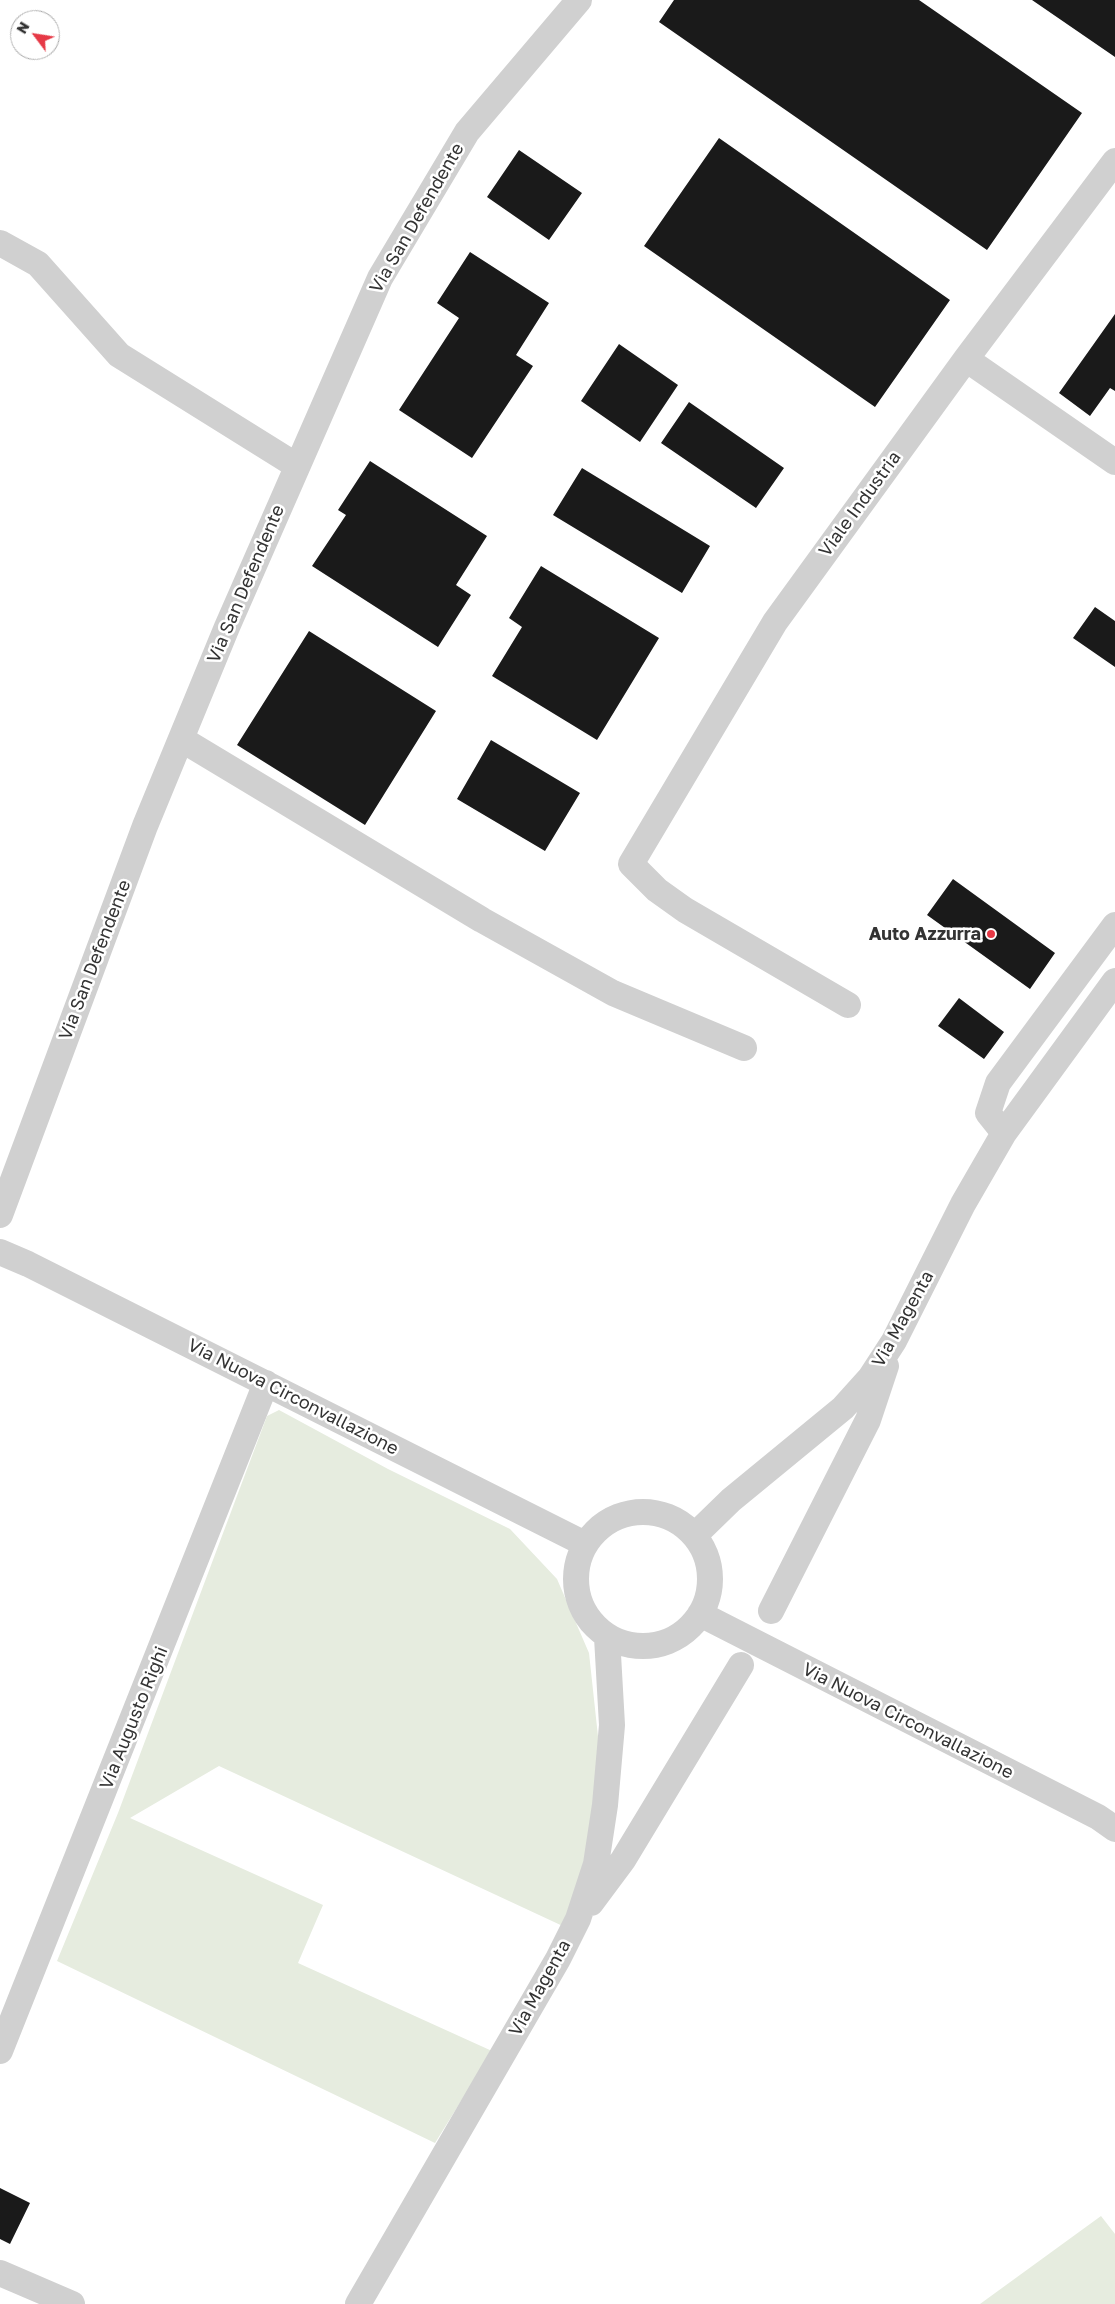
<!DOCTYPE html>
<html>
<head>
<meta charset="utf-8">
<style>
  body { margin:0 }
  #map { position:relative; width:1115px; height:2304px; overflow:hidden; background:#fff; font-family:"Golos Text",sans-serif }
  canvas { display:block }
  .north { position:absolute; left:10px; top:10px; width:50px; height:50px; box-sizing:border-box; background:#fff; border:1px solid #adadad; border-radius:50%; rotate:301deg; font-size:14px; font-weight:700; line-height:20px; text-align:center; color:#333 }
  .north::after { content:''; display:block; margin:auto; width:18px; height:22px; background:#e63946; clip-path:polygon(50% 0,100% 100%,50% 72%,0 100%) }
</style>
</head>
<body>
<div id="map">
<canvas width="1115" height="2304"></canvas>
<div class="north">N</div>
</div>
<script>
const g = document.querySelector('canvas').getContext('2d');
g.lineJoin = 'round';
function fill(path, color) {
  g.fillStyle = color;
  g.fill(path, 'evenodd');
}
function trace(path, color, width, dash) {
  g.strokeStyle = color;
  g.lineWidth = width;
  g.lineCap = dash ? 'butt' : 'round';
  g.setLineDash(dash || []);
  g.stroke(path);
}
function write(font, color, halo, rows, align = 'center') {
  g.font = font + ' "Golos Text",sans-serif';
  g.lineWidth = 5;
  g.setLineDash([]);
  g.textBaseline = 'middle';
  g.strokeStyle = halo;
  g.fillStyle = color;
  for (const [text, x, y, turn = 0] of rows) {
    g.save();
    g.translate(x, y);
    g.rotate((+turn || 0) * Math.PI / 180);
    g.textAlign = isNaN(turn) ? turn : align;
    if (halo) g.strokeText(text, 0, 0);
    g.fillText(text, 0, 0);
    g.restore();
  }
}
fill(new Path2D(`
  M279 1410 388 1469 510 1529 557 1579 589 1653 600 1755 586 1875 567 1928 219 1766 130 1818 323 1905 298 1963 492 2051 435 2143 57 1961 118 1813 267 1416Z
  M1101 2216 1115 2234V2304H980Z`), '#e6ecdf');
fill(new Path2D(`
  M674 0H919L1082 113 987 250 659 22Z
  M1032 0H1115V57Z
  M719 138 950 300 875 407 644 246Z
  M519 150 582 193 549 240 487 197Z
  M470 252 549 303 516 355 533 366 472 458 399 410 459 318 437 303Z
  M1115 314V391L1110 388 1090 416 1059 393Z
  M619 344 678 385 640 442 581 401Z
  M689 402 784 468 756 508 661 443Z
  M370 461 487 536 456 585 471 595 438 647 312 566 346 515 338 510Z
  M582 468 710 546 682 593 553 515Z
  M541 566 659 638 597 740 492 676 522 627 509 618Z
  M1095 607 1115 621V667L1073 638Z
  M309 631 436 711 365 825 237 745Z
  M491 740 580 793 545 851 457 799Z
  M953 879 1055 953 1030 989 927 915Z
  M959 998 1004 1032 984 1059 938 1026Z
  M0 2188 30 2203 10 2244 0 2239Z`), '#1a1a1a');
trace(new Path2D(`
  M0 243 38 264 119 355 297 466
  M966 359 1115 462
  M181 739 482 920 613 993 744 1048
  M848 1005 685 910 657 890 631 864 775 622 966 359 1115 161
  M1004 1133 988 1113 998 1083 1115 925
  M0 1215 145 826 227 627 380 278 467 132 579 0
  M0 1252 28 1264 585 1544
  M576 1579a67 67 0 1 1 134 0a67 67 0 1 1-134 0Z
  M695 1535 731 1500 843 1408 870 1378 894 1341 963 1204 1004 1133 1115 981
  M771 1611 868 1420 886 1366
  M700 1614 1098 1817 1115 1829
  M591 1903 623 1860 741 1665
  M0 2051 266 1383
  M0 2273 72 2304
  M358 2304 558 1959 578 1919 596 1864 605 1805 612 1725 607 1637`), '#d0d0d0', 26);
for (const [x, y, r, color] of [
  [991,934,5,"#e63946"]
]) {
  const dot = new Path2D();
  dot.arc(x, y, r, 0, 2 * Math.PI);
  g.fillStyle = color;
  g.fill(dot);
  trace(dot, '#fff', 2);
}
write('18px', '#333', '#fff', [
  ["Via San Defendente",417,218,-60],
  ["Viale Industria",860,504,-54],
  ["Via San Defendente",246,584,-67],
  ["Via San Defendente",95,960,-69],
  ["Via Magenta",903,1319,-61],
  ["Via Nuova Circonvallazione",293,1397,27],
  ["Via Augusto Righi",134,1718,-68],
  ["Via Nuova Circonvallazione",908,1721,27],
  ["Via Magenta",540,1988,-61]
]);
write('bold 18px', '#333', '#fff', [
  ["Auto Azzurra",981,934]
], 'right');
</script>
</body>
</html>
